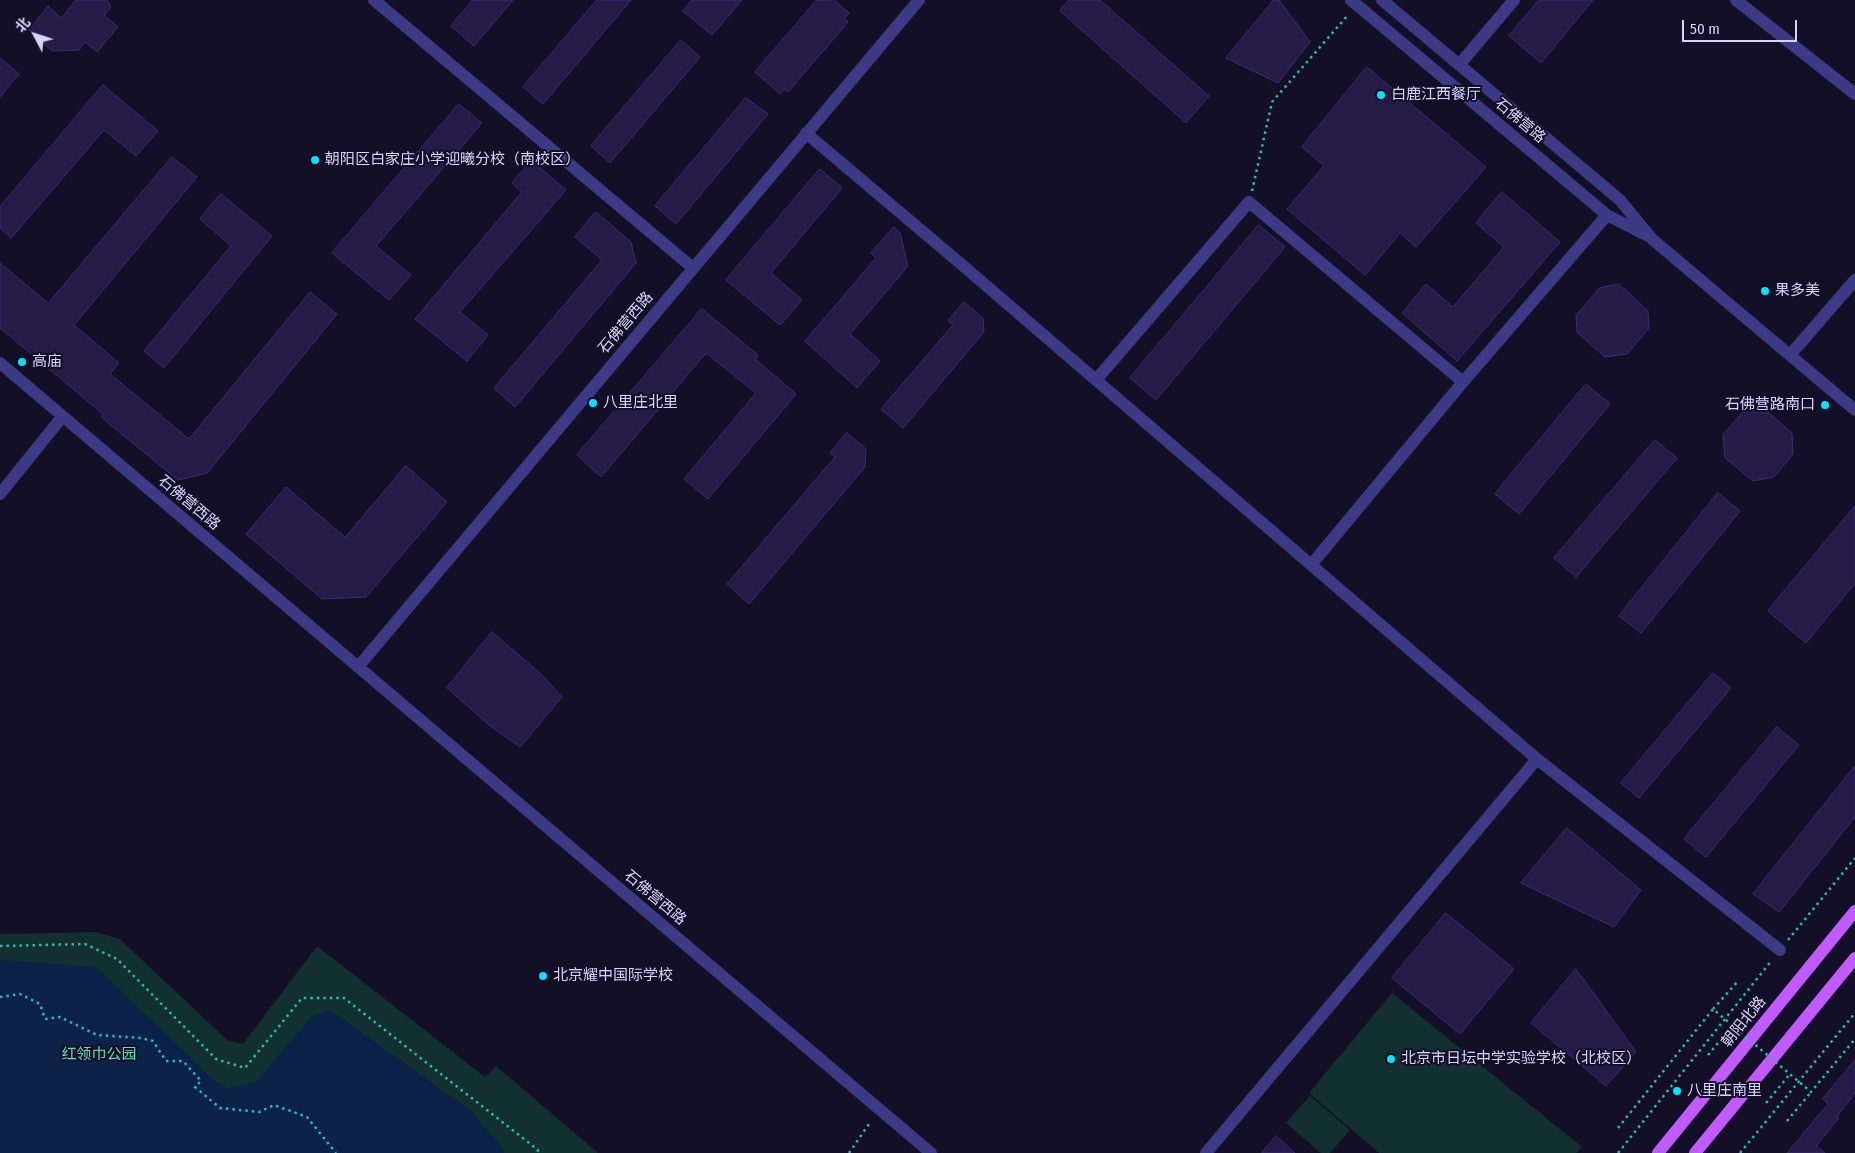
<!DOCTYPE html>
<html>
<head>
<meta charset="utf-8">
<style>
  body { margin:0 }
  #map { position:relative; width:1855px; height:1153px; overflow:hidden; background:#130f26; font-family:"Fira Sans Condensed","Noto Sans SC",sans-serif }
  canvas { display:block }
  .north { position:absolute; left:10px; top:10px; width:50px; height:50px; -webkit-text-stroke:4px #130f26; paint-order:stroke; rotate:310deg; font-size:14px; font-weight:700; line-height:20px; text-align:center; color:#d9d4ff }
  .north::after { content:''; display:block; margin:auto; width:18px; height:22px; background:#d9d4ff; clip-path:polygon(50% 0,100% 100%,50% 72%,0 100%) }
  .scale { position:absolute; left:1682px; top:20px; width:115px; height:22px; box-sizing:border-box; border:2px solid #d9d4ff; border-top:0; padding-left:6px; font-size:15px; line-height:18px; white-space:nowrap; color:#d9d4ff; -webkit-text-stroke:4px #130f26; paint-order:stroke }
</style>
</head>
<body>
<div id="map">
<canvas width="1855" height="1153"></canvas>
<div class="north">北</div>
<div class="scale">50 m</div>
</div>
<script>
const g = document.querySelector('canvas').getContext('2d');
g.lineJoin = 'round';
function fill(path, color) {
  g.fillStyle = color;
  g.fill(path, 'evenodd');
}
function trace(path, color, width, dash) {
  g.strokeStyle = color;
  g.lineWidth = width;
  g.lineCap = dash ? 'butt' : 'round';
  g.setLineDash(dash || []);
  g.stroke(path);
}
function write(font, color, halo, rows, align = 'center') {
  g.font = font + ' "Fira Sans Condensed","Noto Sans SC",sans-serif';
  g.lineWidth = 4;
  g.setLineDash([]);
  g.textBaseline = 'middle';
  g.strokeStyle = halo;
  g.fillStyle = color;
  for (const [text, x, y, turn = 0] of rows) {
    g.save();
    g.translate(x, y);
    g.rotate((+turn || 0) * Math.PI / 180);
    g.textAlign = isNaN(turn) ? turn : align;
    if (halo) g.strokeText(text, 0, 0);
    g.fillText(text, 0, 0);
    g.restore();
  }
}
fill(new Path2D(`
  M95 932 120 939 227 1040 243 1044 317 946 485 1077 496 1066 598 1153H0V934Z
  M1392 993 1582 1147 1576 1153H1379L1309 1093Z
  M1310 1096 1350 1130 1330 1153H1321L1286 1123Z`), '#12302f');
fill(new Path2D(`
  M0 960 96 967 214 1080 229 1089 256 1082 311 1017 330 1010 470 1110 498 1142 504 1153H0Z`), '#0c2248');
const building = new Path2D(`
  M76 0H107L111 7 104 15 118 27 97 52 85 42 79 50 52 51 29 30 48 6 61 18Z
  M473 0H513L474 46 451 26Z
  M597 0H631L543 104 523 87Z
  M692 0H742L712 35 683 11Z
  M817 0H834L849 13 844 19 848 22 788 92 784 89 780 94 755 72Z
  M1069 0H1100L1209 96 1186 123 1060 11Z
  M1274 0H1279L1310 42 1278 83 1226 58Z
  M1539 0H1593L1541 63 1509 36Z
  M681 40 700 57 610 163 591 146Z
  M0 58 19 74 0 97Z
  M1367 67 1486 167 1416 247 1400 233 1365 275 1287 209 1324 166 1302 147Z
  M103 85 158 131 136 156 104 130 11 238 0 228V207Z
  M746 98 768 114 676 224 655 206Z
  M459 104 482 123 376 246 411 275 389 300 332 253Z
  M172 157 197 177 74 325 119 363 110 374 189 439 310 292 337 314 207 473 178 480 101 417 103 414 0 328V263L48 303Z
  M532 161 566 190 460 312 488 335 467 361 415 319 522 192 512 183Z
  M820 169 842 188 771 273 802 300 780 325 726 280Z
  M1502 192 1560 242 1457 361 1402 313 1426 284 1453 307 1504 247 1476 223Z
  M221 194 272 236 164 368 144 351 231 246 200 219Z
  M596 212 631 242 636 263 515 407 494 388 602 260 575 237Z
  M1259 225 1285 247 1156 400 1130 378Z
  M894 227 900 233 908 266 850 334 880 361 857 388 805 341 876 258 871 253Z
  M1619 284 1648 311 1649 328 1627 354 1605 357 1577 332 1576 315 1600 288Z
  M964 302 983 318 984 332 903 428 881 409 953 325 948 321Z
  M702 309 758 355 755 359 796 394 708 499 684 479 756 393 706 353 601 477 577 455Z
  M1586 384 1610 404 1519 514 1495 494Z
  M1743 412H1768L1792 433 1793 454 1774 477 1753 481 1725 458 1723 435Z
  M847 433 866 449 865 467 749 604 727 584 835 457 830 453Z
  M1655 440 1677 458 1576 577 1554 558Z
  M406 466 447 502 366 597 322 599 246 534 286 487 345 537Z
  M1718 493 1740 511 1641 633 1619 616Z
  M1855 506V583L1806 643 1768 611Z
  M492 632 540 673 562 697 520 747 489 725 447 688Z
  M1713 673 1731 688 1639 798 1621 783Z
  M1777 727 1799 745 1706 857 1684 839Z
  M1855 766V817L1779 912 1753 894Z
  M1567 828 1641 890 1614 927 1521 883Z
  M1446 913 1514 969 1460 1034 1392 978Z
  M1576 969 1636 1052 1606 1086 1531 1023Z
  M1855 1060V1093L1837 1116 1839 1118 1816 1146 1825 1153H1787L1828 1104 1823 1099Z
  M1276 1136 1295 1153H1262Z`);
fill(building, '#241b47');
trace(building, '#3b2d73', 1);
trace(new Path2D(`
  M1252 191 1272 102 1348 15
  M1788 940 1855 858
  M0 946 85 944 117 959 216 1059 245 1068 302 998H344L538 1150 537 1153
  M0 997 20 994 40 1004 45 1019 60 1017 97 1035 141 1038 153 1041 166 1061H183L201 1081 195 1087 220 1108 259 1112 274 1105 307 1117 336 1153
  M1713 1009 1739 980
  M1708 1055 1733 1025
  M1766 1103 1790 1074
  M1787 1121 1811 1092
  M849 1153 871 1121
  M1618 1153 1772 960
  M1740 1153 1855 1013`), '#2fb8b0', 2.5, [2.5, 4]);
trace(new Path2D(`
  M374 0 693 268
  M1351 0 1607 215 1646 235
  M1382 0 1620 200 1652 239 1855 410
  M1736 0 1855 94
  M1459 65 1514 0
  M806 133 961 264 1537 759 1780 950
  M1791 354 1855 280
  M0 363 931 1153
  M1096 380 1249 202 1463 382
  M0 494 62 417
  M1311 565 1463 382 1607 215
  M358 667 919 0
  M1206 1153 1537 759`), '#3d3a85', 12);
trace(new Path2D(`
  M1658 1153 1855 911
  M1695 1153 1855 958`), '#c25bff', 12);
trace(new Path2D(`
  M1618 1128 1713 1009 1811 1092 1855 1039`), '#2fb8b0', 2.5, [2.5, 4]);
for (const [x, y, r, color] of [
  [1381,95,5,"#00e5ff"],
  [315,160,5,"#00e5ff"],
  [1765,291,5,"#00e5ff"],
  [22,362,5,"#00e5ff"],
  [593,403,5,"#00e5ff"],
  [1825,405,5,"#00e5ff"],
  [543,976,5,"#00e5ff"],
  [1391,1059,5,"#00e5ff"],
  [1677,1091,5,"#00e5ff"]
]) {
  const dot = new Path2D();
  dot.arc(x, y, r, 0, 2 * Math.PI);
  g.fillStyle = color;
  g.fill(dot);
  trace(dot, '#130f26', 2);
}
write('15px', '#d9d4ff', '#130f26', [
  ["白鹿江西餐厅",1391,95],
  ["朝阳区白家庄小学迎曦分校（南校区）",325,160],
  ["果多美",1775,291],
  ["高庙",32,362],
  ["八里庄北里",603,403],
  ["石佛营路南口",1815,405,"right"],
  ["北京耀中国际学校",553,976],
  ["北京市日坛中学实验学校（北校区）",1401,1059],
  ["八里庄南里",1687,1091]
], 'left');
write('15px', '#d9d4ff', '#130f26', [
  ["石佛营路",1520,121,40],
  ["石佛营西路",626,323,-50],
  ["石佛营西路",189,503,40],
  ["石佛营西路",655,898,40],
  ["朝阳北路",1744,1022,-51]
]);
write('15px', '#5fe0c0', '#130f26', [
  ["红领巾公园",99,1055]
]);
</script>
</body>
</html>
